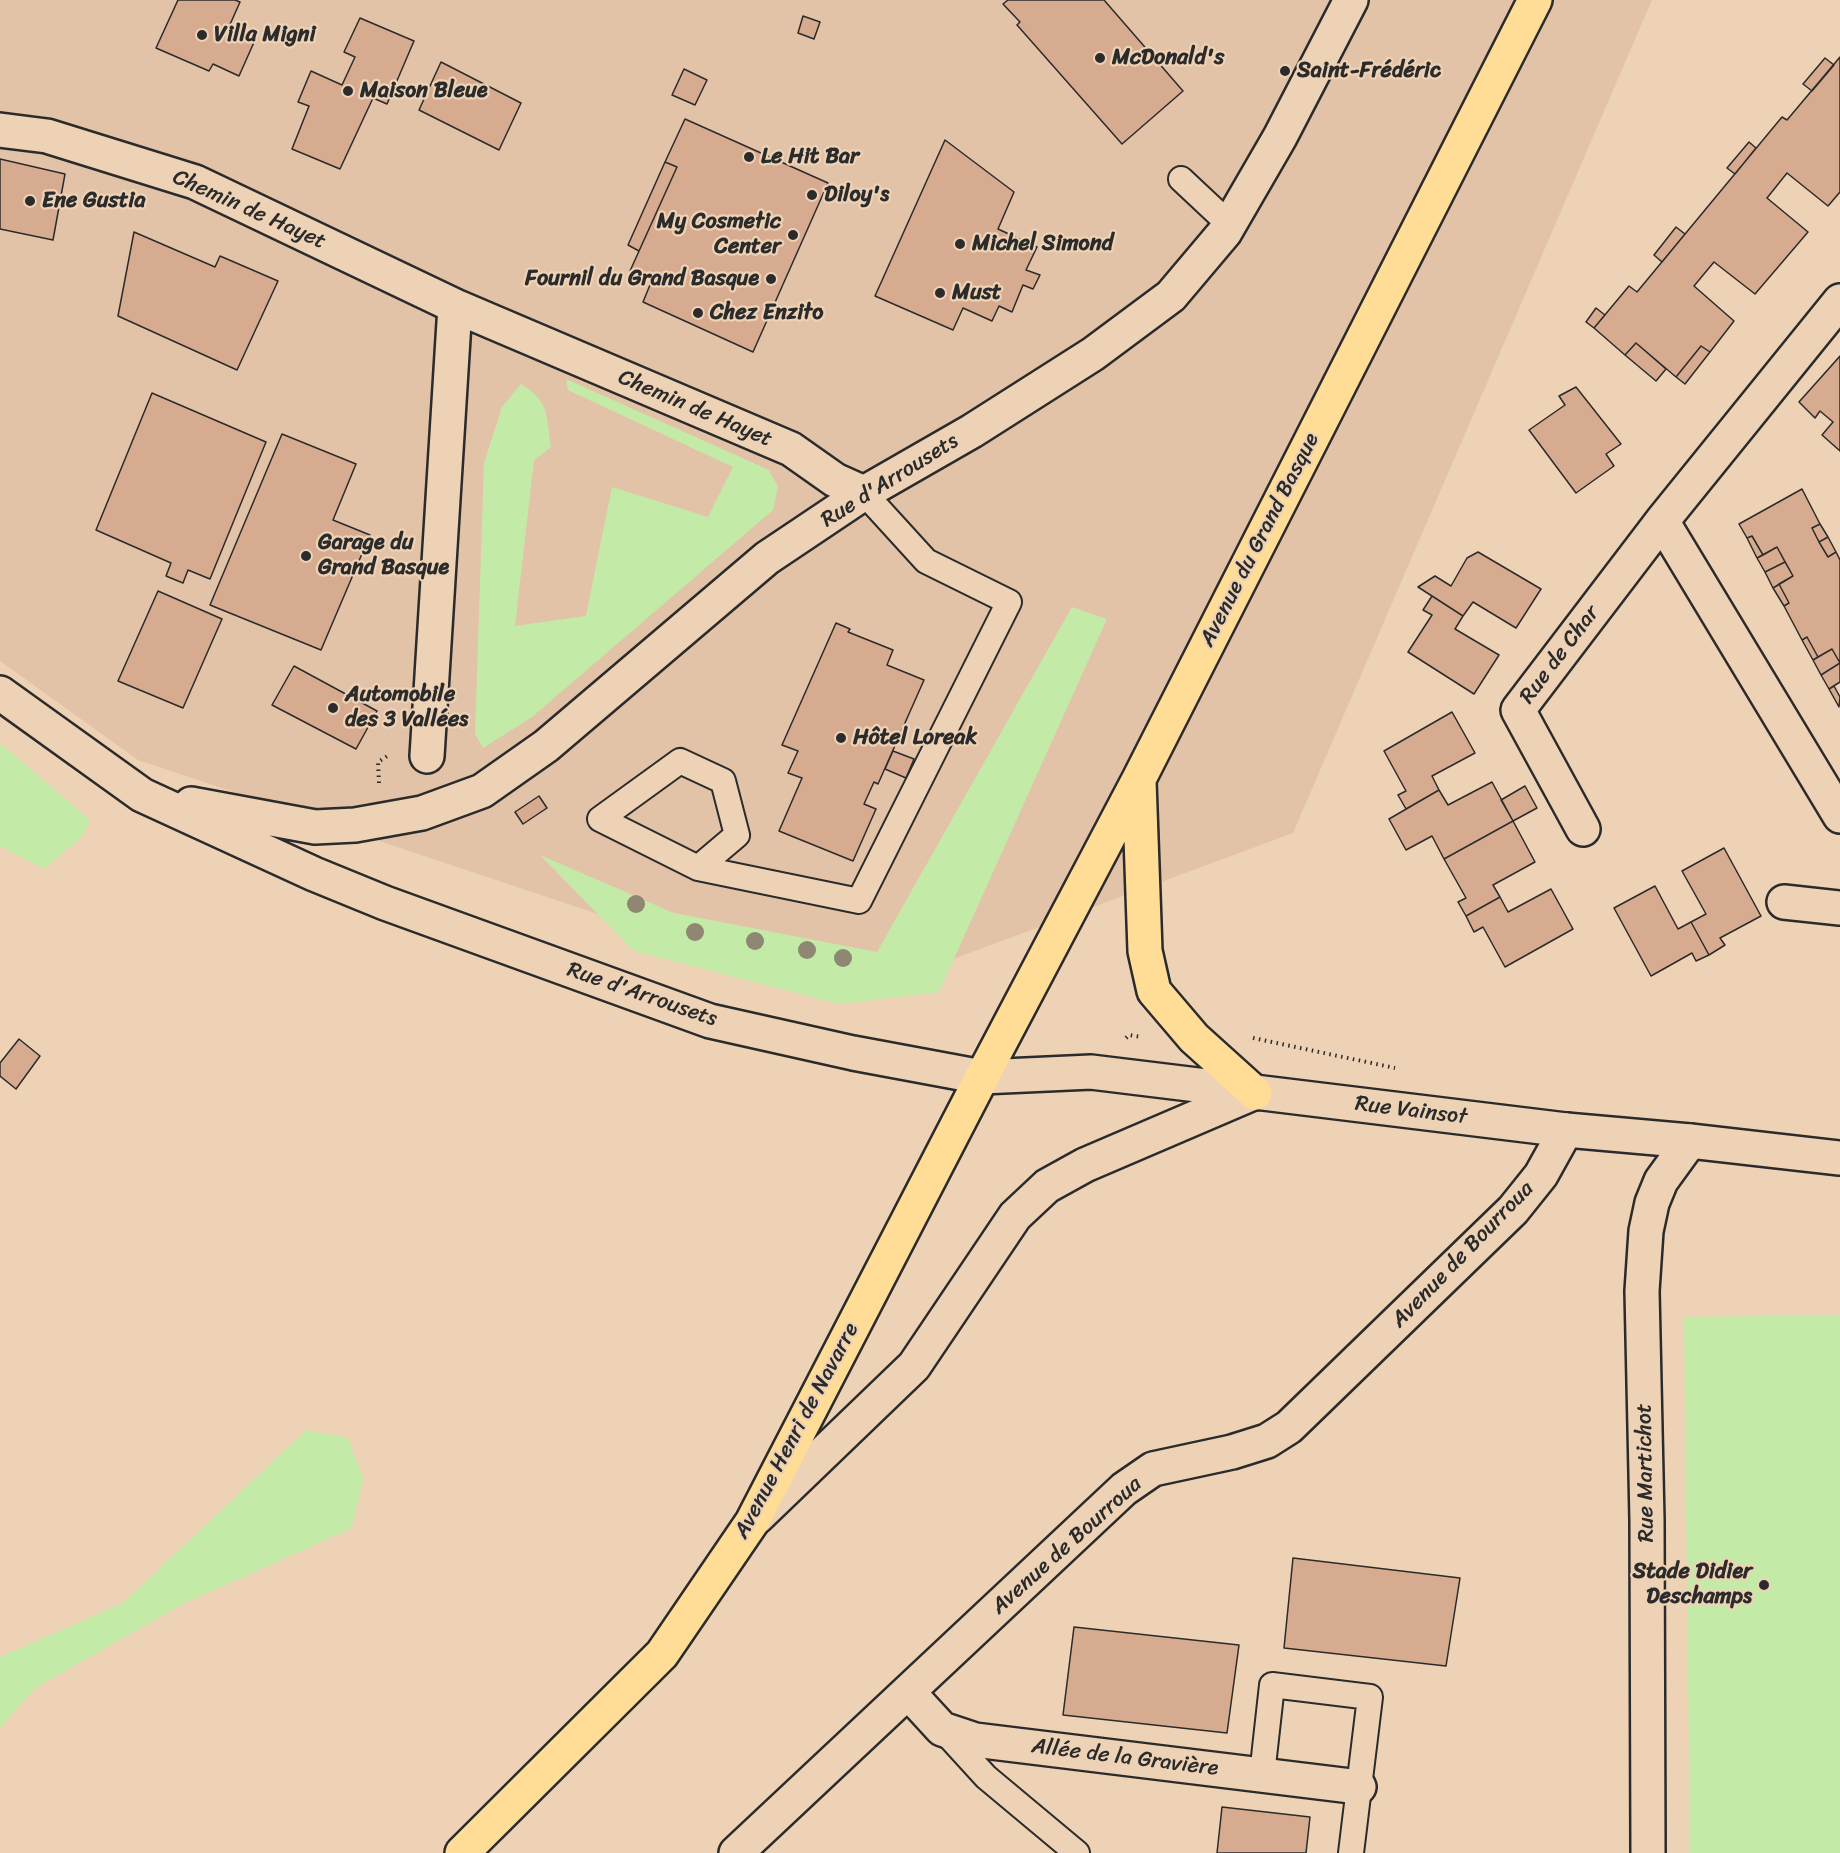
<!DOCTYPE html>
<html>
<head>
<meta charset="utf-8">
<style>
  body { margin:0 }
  canvas { display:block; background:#eed2b5 }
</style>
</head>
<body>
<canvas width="1840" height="1853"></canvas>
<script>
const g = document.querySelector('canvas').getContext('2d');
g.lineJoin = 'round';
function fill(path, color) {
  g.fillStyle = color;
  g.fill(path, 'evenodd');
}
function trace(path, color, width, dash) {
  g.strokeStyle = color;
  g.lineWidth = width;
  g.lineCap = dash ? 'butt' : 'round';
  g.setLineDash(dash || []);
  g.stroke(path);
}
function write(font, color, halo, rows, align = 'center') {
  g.font = font + ' Sriracha,sans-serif';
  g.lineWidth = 4.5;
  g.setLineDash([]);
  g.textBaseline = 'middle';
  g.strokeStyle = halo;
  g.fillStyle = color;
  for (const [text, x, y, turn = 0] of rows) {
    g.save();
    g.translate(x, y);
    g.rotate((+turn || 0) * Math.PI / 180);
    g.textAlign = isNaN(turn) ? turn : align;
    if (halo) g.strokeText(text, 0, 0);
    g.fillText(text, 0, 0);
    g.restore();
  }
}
fill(new Path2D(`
  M0 0H1652L1293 833 848 998 138 760 0 661Z`), '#e3c3a7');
fill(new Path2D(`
  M566 379 769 470 778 487 773 510 532 717 483 748 475 734 484 463 502 407 521 384C550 401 546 416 551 447L534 460 515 626 586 616 612 487 708 517 733 467 568 390Z
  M1072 607 1107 619 939 992 839 1004 634 951 540 855 674 913 877 952Z
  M0 743 90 820 83 836 44 869 0 846Z
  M1840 1315V1853H1690L1684 1317Z
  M306 1430 348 1438 363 1478 352 1528 183 1604 35 1688 0 1728V1657L123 1603Z`), '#c3eba7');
const building = new Path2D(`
  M178 0H235L240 2 228 29 255 40 239 76 213 64 209 71 156 48Z
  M1008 0H1104L1183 91 1122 144 1017 25 1020 22 1003 4Z
  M803 16 820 22 814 39 798 33Z
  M360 18 414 41 387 104 373 98 340 169 292 149 309 106 298 102 311 71 342 85 355 57 344 52Z
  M1840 57V192L1828 206 1787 173 1767 198 1808 232 1755 294 1714 262 1694 286 1734 321 1710 352 1701 346 1676 377 1636 343 1625 355 1594 328 1629 286 1637 292 1782 117 1787 120Z
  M1825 58 1834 65 1812 91 1803 84Z
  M441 62 521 103 499 150 419 110Z
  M684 69 707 80 695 105 672 95Z
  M685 119 828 183 753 352 643 302 652 280 630 271 677 167 665 162Z
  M945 140 1014 192 998 229 1037 247 1026 270 1040 275 1033 289 1023 285 1012 312 999 306 992 321 963 308 953 330 875 296Z
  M1749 142 1756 148 1735 174 1727 168Z
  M0 159 65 174 53 240 0 229Z
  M665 162 677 167 639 251 628 245Z
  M1676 227 1685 234 1662 262 1654 255Z
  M134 232 215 267 220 256 278 281 237 370 118 316Z
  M1596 308 1605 315 1594 328 1586 322Z
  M1636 343 1666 369 1656 381 1625 355Z
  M1701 346 1710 352 1685 384 1676 377Z
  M1840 356V451L1822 435 1833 422 1820 411 1815 418 1799 402Z
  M1576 387 1621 444 1606 454 1614 466 1576 493 1529 430 1565 405 1559 396Z
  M152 393 266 442 210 579 188 570 183 583 166 576 171 563 96 530Z
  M282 434 356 464 333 520 370 535 321 650 210 605Z
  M1802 489 1820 524 1812 528 1819 542 1828 557 1836 552 1840 560V663L1832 649 1818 657 1807 637 1802 640 1784 606 1789 603 1779 584 1793 576 1777 547 1763 555 1752 536 1747 538 1739 524Z
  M1820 524 1828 537 1819 542 1812 528Z
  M1752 536 1763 555 1757 558 1747 538Z
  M1828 537 1836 552 1828 557 1819 542Z
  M1777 547 1785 562 1765 572 1757 558Z
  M1478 552 1541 589 1516 628 1473 602 1463 616 1418 587 1435 576 1451 586 1467 558Z
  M1785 562 1793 576 1773 588 1765 572Z
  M1779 584 1789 603 1784 606 1773 588Z
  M158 591 222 619 183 708 118 681Z
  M1432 596 1463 616 1455 629 1499 655 1474 694 1408 652 1432 615 1423 610Z
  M836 623 850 629 848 632 893 650 887 665 924 680 878 784 874 782 864 804 876 809 853 861 779 831 802 778 788 773 798 751 782 745Z
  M1807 637 1818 657 1813 660 1802 640Z
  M1832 649 1840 663 1821 675 1813 660Z
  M1840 663V682L1829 689 1821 675Z
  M294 666 377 711 356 749 272 705Z
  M1834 686 1840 697 1839 707 1829 689Z
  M1452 712 1475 753 1432 776 1439 790 1406 809 1398 795 1406 791 1384 751Z
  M893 751 914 759 906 778 885 769Z
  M1492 782 1513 821 1444 859 1432 836 1406 850 1389 819 1439 790 1448 805Z
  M1525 786 1537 808 1513 821 1501 800Z
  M539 796 547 808 523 824 515 812Z
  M1513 821 1535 862 1493 885 1500 897 1466 916 1458 902 1466 898 1444 859Z
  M1724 848 1761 916 1720 938 1725 945 1709 955 1691 922 1706 914 1682 871Z
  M1655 886 1678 929 1691 922 1709 955 1696 961 1692 953 1651 976 1614 908Z
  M1551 889 1573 929 1505 967 1483 927 1474 932 1466 916 1500 897 1508 912Z
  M19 1039 40 1056 16 1089 0 1076V1063Z
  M1293 1558 1460 1578 1446 1666 1284 1648Z
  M1074 1627 1239 1645 1227 1733 1063 1715Z
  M1222 1807 1310 1817 1306 1853H1217Z`);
fill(building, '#d7ab90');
trace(building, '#2b2b2b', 1.5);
const lane = new Path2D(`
  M1181 179 1229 224
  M698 868 737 835 723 781 680 761 600 819 698 868 859 901 1009 602 926 561 864 493
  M944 1731 986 1777 1077 1853
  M1262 1775 1272 1685 1370 1697 1351 1853`);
const street = new Path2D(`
  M0 130 47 136 195 182 455 306 791 449 835 480 864 493
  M1662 521 1840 816
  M427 756 455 306
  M1583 829 1518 710 1662 521 1840 301
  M1784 902 1840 908
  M908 1692 942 1729 975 1740 1359 1787
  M736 1853 1124 1489 1153 1469 1232 1452 1267 1441 1289 1427 1513 1210 1541 1175 1566 1130
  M1648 1853 1647 1520 1642 1291 1646 1231 1652 1203 1661 1181 1690 1141`);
const secondary = new Path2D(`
  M0 693 142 795 314 874 385 903 710 1021 853 1053 982 1077 1091 1072 1566 1130 1690 1141 1840 1158
  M191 804 315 827 355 825 422 813 482 791 546 746 767 558 864 493 972 431 1093 354 1171 296 1225 232 1280 137 1351 0
  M757 1517 914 1366 1015 1216 1047 1186 1085 1165 1253 1093`);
const primary = new Path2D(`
  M1139 781 1145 951 1154 991 1194 1038 1255 1093
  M462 1853 662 1654 752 1522 982 1077 1139 779 1535 0`);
trace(lane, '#2b2b2b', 28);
trace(street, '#2b2b2b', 38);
trace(secondary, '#2b2b2b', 38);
trace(primary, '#2b2b2b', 38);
trace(new Path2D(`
  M379 783 378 762 389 755
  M1126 1038 1129 1035 1141 1037
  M1253 1038 1395 1068`), '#2b2b2b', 4, [1.5, 4.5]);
trace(lane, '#eed2b5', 24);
trace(street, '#eed2b5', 33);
trace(secondary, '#eed2b5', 33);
trace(primary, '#ffdd96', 33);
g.fillStyle = '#8f8674';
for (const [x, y] of [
  [636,904],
  [695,932],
  [755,941],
  [807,950],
  [843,958]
]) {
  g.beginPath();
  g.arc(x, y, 9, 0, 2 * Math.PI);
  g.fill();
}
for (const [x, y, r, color] of [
  [202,35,6,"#2b2b2b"],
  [1100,58,6,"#2b2b2b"],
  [1285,71,6,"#2b2b2b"],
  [348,91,6,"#2b2b2b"],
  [749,157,6,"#2b2b2b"],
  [812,195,6,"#2b2b2b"],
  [30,201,6,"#2b2b2b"],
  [793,235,6,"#2b2b2b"],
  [960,244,6,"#2b2b2b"],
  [771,279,6,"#2b2b2b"],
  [940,293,6,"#2b2b2b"],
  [698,313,6,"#2b2b2b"],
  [306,556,6,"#2b2b2b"],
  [333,708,6,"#2b2b2b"],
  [841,738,6,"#2b2b2b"],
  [1764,1585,6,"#2b2b2b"]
]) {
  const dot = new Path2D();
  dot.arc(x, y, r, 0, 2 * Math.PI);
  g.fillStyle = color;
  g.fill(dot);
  trace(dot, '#eed2b5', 2);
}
write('bold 22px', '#2b2b2b', '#eed2b5', [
  ["Villa Migni",214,35],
  ["McDonald's",1112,58],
  ["Saint-Frédéric",1297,71],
  ["Maison Bleue",360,91],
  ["Le Hit Bar",761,157],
  ["Diloy's",824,195],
  ["Ene Gustia",42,201],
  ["My Cosmetic",781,222,"right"],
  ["Center",781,247,"right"],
  ["Michel Simond",972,244],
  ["Fournil du Grand Basque",759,279,"right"],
  ["Must",952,293],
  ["Chez Enzito",710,313],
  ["Garage du",318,543],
  ["Grand Basque",318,568],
  ["Automobile",345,695],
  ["des 3 Vallées",345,720],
  ["Hôtel Loreak",853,738],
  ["Stade Didier",1752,1572,"right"],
  ["Deschamps",1752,1597,"right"]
], 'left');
write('22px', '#2b2b2b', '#eed2b5', [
  ["Chemin de Hayet",249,210,24],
  ["Chemin de Hayet",695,409,23],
  ["Rue d'Arrousets",890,481,-32],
  ["Avenue du Grand Basque",1260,540,-63],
  ["Rue de Char",1560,655,-53],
  ["Rue d'Arrousets",642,995,19],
  ["Rue Vainsot",1411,1111,7],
  ["Avenue de Bourroua",1463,1255,-46],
  ["Avenue Henri de Navarre",797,1431,-62],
  ["Rue Martichot",1646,1473,-91],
  ["Avenue de Bourroua",1067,1546,-42],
  ["Allée de la Gravière",1125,1758,7]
]);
</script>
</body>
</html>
